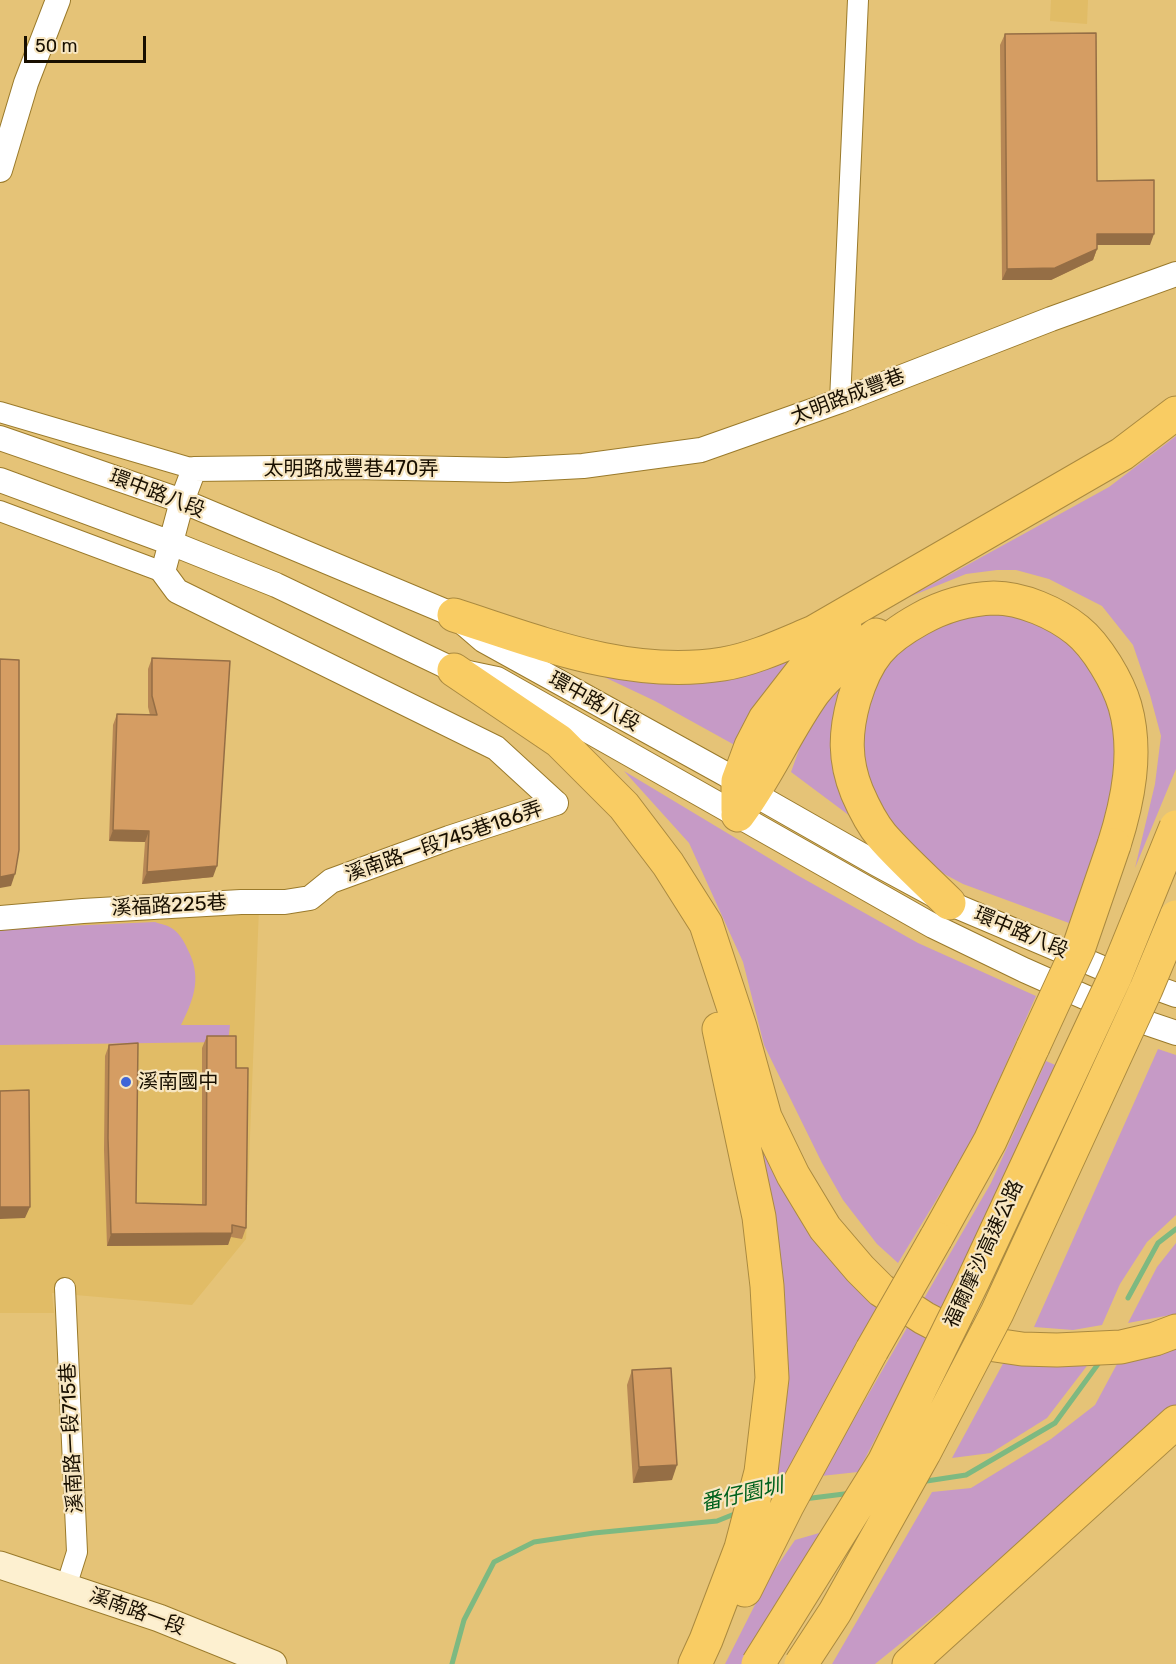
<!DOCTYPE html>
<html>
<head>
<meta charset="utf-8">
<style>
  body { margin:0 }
  #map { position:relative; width:1176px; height:1664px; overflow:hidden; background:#e5c377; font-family:Rubik,sans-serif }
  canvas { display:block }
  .scale { position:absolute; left:24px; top:36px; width:122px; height:27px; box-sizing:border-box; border:3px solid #180f00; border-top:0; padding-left:8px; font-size:18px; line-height:21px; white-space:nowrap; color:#180f00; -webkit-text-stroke:4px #f7e6c1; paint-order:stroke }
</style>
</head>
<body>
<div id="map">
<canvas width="1176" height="1664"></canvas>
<div class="scale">50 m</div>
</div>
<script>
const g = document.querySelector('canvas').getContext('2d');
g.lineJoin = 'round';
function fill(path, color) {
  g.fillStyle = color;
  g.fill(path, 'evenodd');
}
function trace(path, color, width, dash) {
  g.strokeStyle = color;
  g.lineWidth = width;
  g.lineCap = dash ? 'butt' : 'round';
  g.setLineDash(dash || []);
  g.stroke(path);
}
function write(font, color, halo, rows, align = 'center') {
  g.font = font + ' Rubik,"Noto Sans TC",sans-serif';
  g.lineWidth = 4.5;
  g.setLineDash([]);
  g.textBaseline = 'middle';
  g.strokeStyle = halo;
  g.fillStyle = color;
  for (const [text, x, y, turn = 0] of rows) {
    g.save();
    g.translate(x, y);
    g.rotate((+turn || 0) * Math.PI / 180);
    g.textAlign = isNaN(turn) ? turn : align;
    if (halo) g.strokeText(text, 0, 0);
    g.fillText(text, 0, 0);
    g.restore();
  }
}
fill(new Path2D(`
  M1051 0H1088L1087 24 1050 21Z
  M259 908 246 1239 192 1305 52 1293 54 1313H0V926Z`), '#e1bc66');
fill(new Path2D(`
  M1176 436V769L1135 868 1155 784 1161 736 1150 695 1133 645 1102 606 1049 579 1016 570H997L966 574 909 597 1109 487Z
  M995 610 1061 633 1089 665 1110 700 1119 759 1107 830 1069 923 963 884 916 859 875 813 857 740 879 661 928 629Z
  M799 654 740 748 655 701 581 666Z
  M842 679 849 683 862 825 791 772 804 736Z
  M624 771 797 875 918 943 1036 996 972 1141 898 1263 877 1244 843 1200 822 1163 764 1045 743 962 689 843Z
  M155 922C160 924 168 925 173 929 179 933 184 941 187 948 202 976 195 997 181 1025H230L228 1042 0 1045V929Z
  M1158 1049 1176 1055V1215L1147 1242 1120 1284 1102 1325 1073 1330 1034 1327Z
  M1046 1061 1060 1067 944 1307 858 1472 821 1476 991 1183Z
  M759 1130 883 1306 785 1481 773 1473 776 1245Z
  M1176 1243V1314L1128 1323 1157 1267Z
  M1176 1341V1410L1010 1555 875 1664H832L932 1492 971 1488 1051 1439 1095 1405 1117 1364Z
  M1006 1358H1093L1047 1418 991 1453 952 1458Z
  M826 1531 745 1664H725L767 1581 795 1540Z`), '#c69ac6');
trace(new Path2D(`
  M1128 1298 1158 1243 1176 1229
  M920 1482 966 1475 1055 1423 1101 1360
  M804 1499 852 1493
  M452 1664 464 1620 494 1562 534 1542 594 1533 717 1521 737 1513`), '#7db981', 5);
const minor = new Path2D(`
  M840 401 858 0
  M0 412 194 469
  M0 511 163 572
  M65 1288 77 1552 66 1587`);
const tertiary = new Path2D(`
  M0 170 26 83 58 0
  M0 438 182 501 454 615 483 640 738 781 754 794 877 864 949 903 1107 970 1176 995
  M0 480 171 543 276 585 454 670 497 679 933 926 1024 970 1132 1018 1176 1033
  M556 803 496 748 177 591 163 572 182 501 194 469 353 467 507 470 583 466 701 450 840 401 1051 319 1176 274
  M0 918 83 911 241 902H285L310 898 331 881 449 838 556 803`);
const secondary = new Path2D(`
  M0 1565 159 1618 273 1664`);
const motorway = new Path2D(`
  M454 615C541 643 629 679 723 664 754 659 785 644 814 632L1122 454 1176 413
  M454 670 559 741 624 806 668 864 706 924 740 1027 765 1117 793 1175 825 1228 860 1269 881 1290 924 1318 968 1341 1022 1349 1057 1350 1121 1347 1155 1339 1176 1331
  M738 810V781L751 746 765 719 810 661 845 628
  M738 815C767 777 786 731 814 692 827 675 859 648 876 635
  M949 903C927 881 902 859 882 836 872 824 863 806 857 792 844 760 845 732 854 700 867 657 882 640 920 619 943 606 968 599 994 598 1022 598 1056 613 1077 630 1097 646 1118 682 1125 706 1138 752 1128 801 1114 845
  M936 1238 990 1141 1033 1047
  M745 1590 787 1506 872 1350
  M695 1664 706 1640 741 1548 761 1472 772 1378 767 1286 759 1217 719 1029
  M909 1664 1176 1422`);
trace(minor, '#9a7a2b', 22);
trace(tertiary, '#9a7a2b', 26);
trace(secondary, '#9a7a2b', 29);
trace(motorway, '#aa8a40', 35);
trace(minor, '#fff', 20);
trace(tertiary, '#fff', 24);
trace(secondary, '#fdf0d0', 27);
trace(motorway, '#f9cc63', 33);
const motorwayBridge = new Path2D(`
  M1033 1047 1079 947 1114 845
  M872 1350 936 1238
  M758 1664 884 1462 973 1281 1115 977 1176 827
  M801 1664 835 1612 924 1453 997 1313 1146 989 1176 917`);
trace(motorwayBridge, '#aa8a40', 35, []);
trace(motorwayBridge, '#f9cc63', 33);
fill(new Path2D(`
  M1005 34 1097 181 1150 245H1097V249L1093 260 1051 280H1002L1000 45Z
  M152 658 213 877 142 884 145 842 109 841 113 725 117 714 150 715 148 707V669Z
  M207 1036 236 1068 246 1228 242 1239 231 1237 228 1245 107 1246 104 1150 105 1056 109 1045 136 1203 202 1204V1048Z
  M632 1370 672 1480 633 1483 627 1385Z`), '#b78755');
fill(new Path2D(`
  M1097 234H1154L1150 245H1092Z
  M1097 249 1093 260 1051 280H1002L1007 269Z
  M113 830 149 831 145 842 109 841Z
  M217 866 213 877 142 884 147 872Z
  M15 874 11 886 0 888V877Z
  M0 1207H30L25 1218 0 1219Z
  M232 1233 228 1245 107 1246 111 1234Z
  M677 1465 672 1480 633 1483 639 1467Z`), '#956e45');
const building = new Path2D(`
  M1096 33 1097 181 1154 180V234H1097V249L1055 268 1007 269 1005 34Z
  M152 658 230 661 217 866 147 872 149 831 113 830 117 714 157 715 152 696Z
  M0 659 19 660V850L15 874 0 877Z
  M207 1036H236V1068H248L246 1228 232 1225V1233L111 1234 108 1138 109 1045 138 1043 136 1203 206 1205Z
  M29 1090 30 1207H0V1091Z
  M671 1368 677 1465 639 1467 632 1370Z`);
fill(building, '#d59d63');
trace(building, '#956e45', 1.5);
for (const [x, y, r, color] of [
  [126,1082,6,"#3f65d7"]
]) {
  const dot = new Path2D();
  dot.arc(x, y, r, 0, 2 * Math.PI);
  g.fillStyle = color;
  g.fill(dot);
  trace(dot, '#f7e6c1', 2);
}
write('20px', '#180f00', '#f7e6c1', [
  ["太明路成豐巷",848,397,-21],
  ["太明路成豐巷470弄",351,469],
  ["環中路八段",157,494,21],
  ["環中路八段",594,702,29],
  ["溪南路一段745巷186弄",444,842,-19],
  ["溪福路225巷",169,906,-3],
  ["環中路八段",1021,933,23],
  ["福爾摩沙高速公路",984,1254,-65],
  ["溪南路一段715巷",72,1438,-93],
  ["溪南路一段",137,1612,20]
]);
write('20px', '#180f00', '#f7e6c1', [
  ["溪南國中",138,1082]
], 'left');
write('italic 21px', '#00611c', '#f7e6c1', [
  ["番仔園圳",742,1495,-13]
]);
</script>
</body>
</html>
